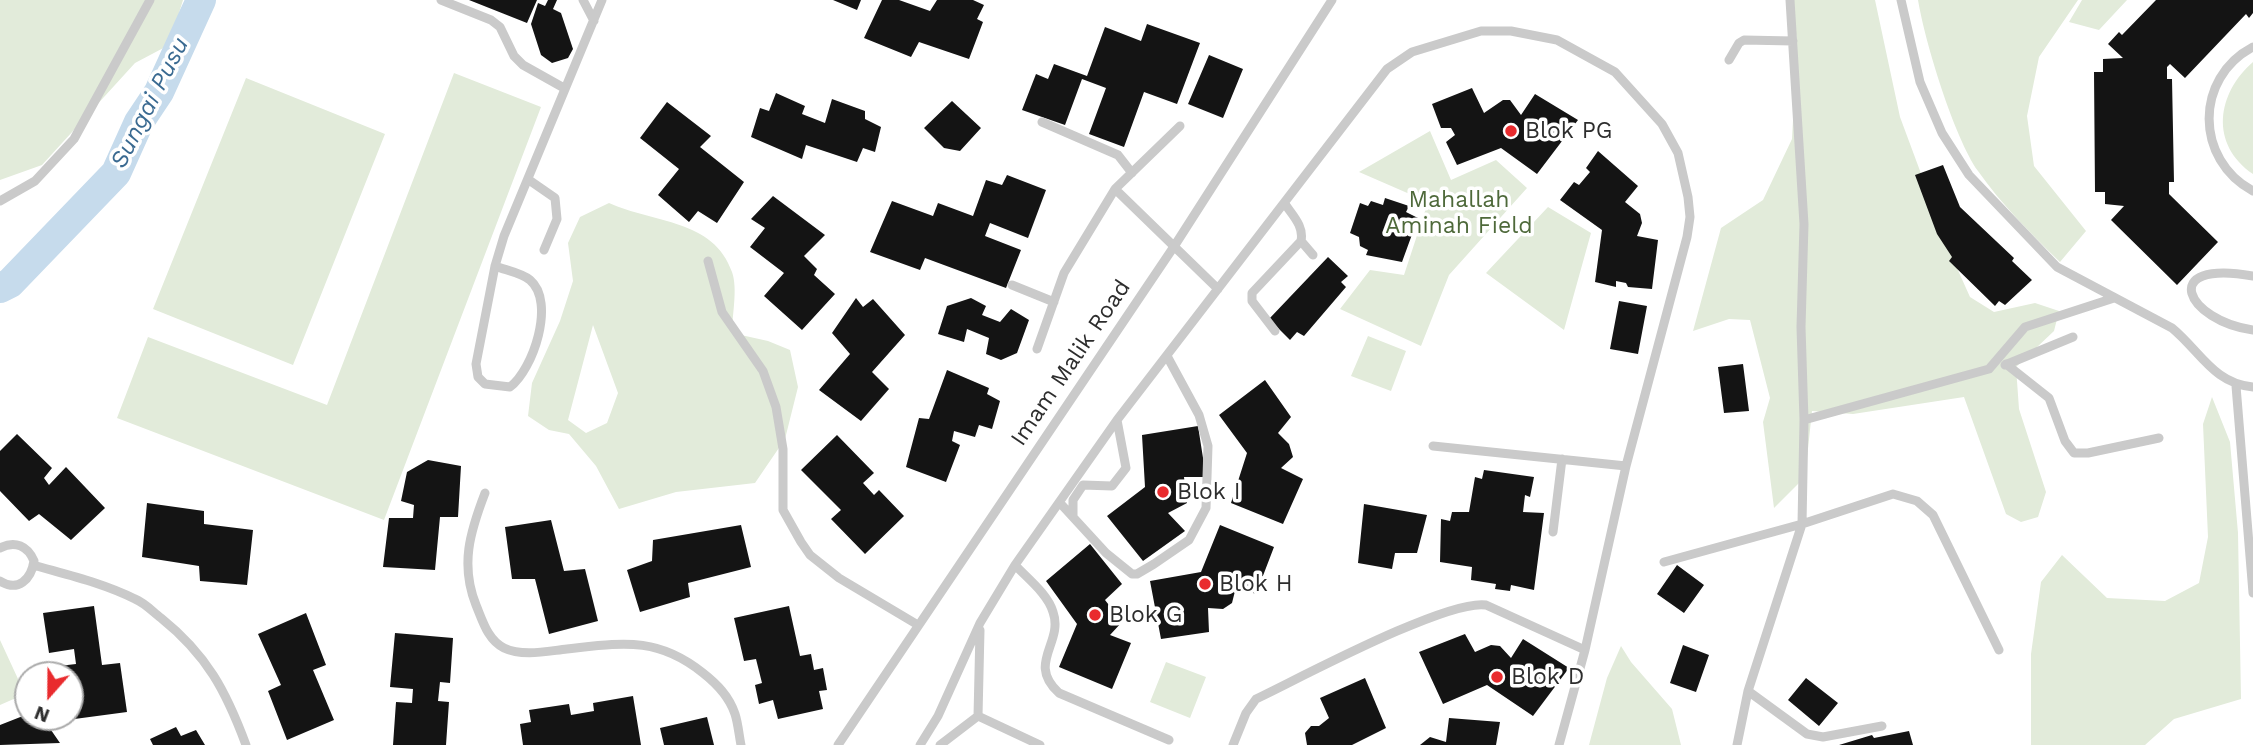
<!DOCTYPE html>
<html>
<head>
<meta charset="utf-8">
<style>
  body { margin:0 }
  #map { position:relative; width:2253px; height:745px; overflow:hidden; background:#fff; font-family:"Work Sans",sans-serif }
  canvas { display:block }
  .north { position:absolute; left:14px; top:661px; width:70px; height:70px; box-sizing:border-box; background:#fff; border:2px solid #ababab; border-radius:50%; rotate:201deg; font-size:19px; font-weight:700; line-height:28px; text-align:center; color:#2d2d2d }
  .north::after { content:''; display:block; margin:auto; width:24px; height:32px; background:#e92b2e; clip-path:polygon(50% 0,100% 100%,50% 72%,0 100%) }
</style>
</head>
<body>
<div id="map">
<canvas width="2253" height="745"></canvas>
<div class="north">N</div>
</div>
<script>
const g = document.querySelector('canvas').getContext('2d');
g.lineJoin = 'round';
function fill(path, color) {
  g.fillStyle = color;
  g.fill(path, 'evenodd');
}
function trace(path, color, width, dash) {
  g.strokeStyle = color;
  g.lineWidth = width;
  g.lineCap = dash ? 'butt' : 'round';
  g.setLineDash(dash || []);
  g.stroke(path);
}
function write(font, color, halo, rows, align = 'center') {
  g.font = font + ' "Work Sans",sans-serif';
  g.lineWidth = 7;
  g.setLineDash([]);
  g.textBaseline = 'middle';
  g.strokeStyle = halo;
  g.fillStyle = color;
  for (const [text, x, y, turn = 0] of rows) {
    g.save();
    g.translate(x, y);
    g.rotate((+turn || 0) * Math.PI / 180);
    g.textAlign = isNaN(turn) ? turn : align;
    if (halo) g.strokeText(text, 0, 0);
    g.fillText(text, 0, 0);
    g.restore();
  }
}
fill(new Path2D(`
  M0 0H183L169 45 135 63 42 165 0 180Z
  M1793 0H1875L1900 117 1952 257 1970 297 1994 312 2035 303 2059 311 2054 331 2016 367 2019 409 2046 492 2038 517 2021 522 2006 514 1964 397 1853 414 1812 411 1805 477 1774 508 1763 422 1770 398 1750 320 1729 319 1693 331 1721 228 1763 200 1792 139 1797 44Z
  M1918 0H2078L2039 57 2027 116 2034 166 2086 231 2060 262C2031 234 2002 205 1978 171 1954 137 1925 42 1918 0Z
  M2082 0H2127L2099 30 2069 22Z
  M2253 62V174C2209 144 2217 93 2253 62Z
  M454 73 541 107 384 520 117 418 148 337 327 405Z
  M246 78 385 134 293 365 153 309Z
  M1430 131 1451 180 1496 160 1527 188 1449 275 1421 346 1340 309 1370 270 1404 275 1428 202 1359 172Z
  M609 203C653 223 714 219 732 272 738 289 732 315 732 333L768 341 790 350 798 387 785 439 755 483 676 492 619 509 596 466 569 434 549 430 528 416 532 383 560 321 573 281 568 243 580 217ZM593 325 618 393 607 423 586 433 568 420Z
  M1548 207 1591 233 1564 330 1486 273Z
  M1368 336 1406 351 1391 391 1351 376Z
  M2212 397 2230 442 2238 533 2241 699 2174 719 2145 745H2031V654L2041 582 2062 555 2107 598 2165 601 2199 583 2208 537 2203 424Z
  M0 640 25 694 0 705Z
  M1621 646 1631 662 1672 709 1681 745H1589L1607 678Z
  M1166 662 1206 677 1190 718 1150 702Z`), '#e2ebda');
trace(new Path2D(`
  M0 288 10 283 116 173 139 122 159 92 201 0`), '#c6dbec', 30);
fill(new Path2D(`
  M469 0H537L527 23Z
  M548 0H557L553 9 561 13 573 49 568 58 552 63 541 55 531 24 538 3 545 6Z
  M833 0H861L857 10Z
  M882 0H899L930 11 937 0H973L984 5 977 19 983 22 969 59 919 42 911 57 864 38Z
  M2156 0H2253V13L2249 18 2246 14 2185 78 2170 64 2167 67V79H2172L2174 182H2169V194L2218 242 2177 285 2111 220 2124 206 2105 204V192H2095L2094 72H2103V59L2123 58 2108 44 2119 32 2122 35Z
  M1147 24 1200 43 1177 104 1144 92 1124 147 1089 134 1106 88 1082 79 1065 125 1022 110 1036 74 1048 79 1054 64 1087 76 1105 27 1141 41Z
  M1209 55 1243 69 1223 118 1188 104Z
  M1472 88 1484 113 1503 100H1510L1521 115 1535 94 1578 120 1537 174 1501 148 1457 165 1446 142 1455 135 1451 128H1441L1432 104Z
  M776 93 805 106 802 114 825 123 832 99 865 111V119L881 127 875 152 863 148 857 162 806 145 802 159 751 137 760 108 769 111Z
  M952 101 981 128 960 151 944 148 924 128Z
  M667 102 711 136 700 147 744 182 717 223 698 211 689 222 658 195 679 169 640 138Z
  M1598 151 1638 186 1625 202 1640 214 1642 223 1637 236 1658 240 1652 289 1628 287 1626 283 1616 281V287L1595 282 1602 230 1560 200 1574 182 1579 185 1590 172 1586 168Z
  M1943 165 1960 207 2014 258 2012 261 2032 280 2005 305 1999 301 1995 306 1949 261 1952 257 1937 234 1915 175Z
  M1007 175 1046 190 1028 238 990 223 985 236 1021 250 1006 288 925 258 920 270 870 252 892 201 933 216 938 203 973 216 986 180 1002 185Z
  M773 196 825 235 804 256 817 269 814 275 835 294 802 330 764 296 784 273 750 247 765 228 751 219Z
  M1385 198 1409 206 1406 212 1418 218 1402 262 1366 255 1368 250 1360 246 1359 237 1350 233 1360 203 1368 206 1371 201 1383 205Z
  M1328 257 1348 276 1341 282 1346 287 1304 336 1297 332 1290 340 1269 319Z
  M856 298 863 307 873 299 905 335 872 372 889 389 861 421 819 390 850 354 832 333Z
  M971 298 986 306 982 315 1000 322 1011 309 1029 320 1017 353 1001 360 986 354 989 338 967 329 964 342 938 334 947 306Z
  M1619 301 1647 306 1638 354 1610 349Z
  M1743 364 1749 411 1724 413 1718 367Z
  M947 370 989 388 987 394 1000 401 992 429 979 425 975 437 954 431 952 441 960 445 946 482 906 467 919 418 929 419Z
  M1265 380 1291 417 1278 433 1289 444 1293 457 1281 468 1303 479 1283 524 1231 503 1247 453 1219 415Z
  M1198 426 1206 477H1184L1187 503 1168 513 1185 531 1143 561 1107 516 1145 487 1142 435Z
  M17 434 52 468 44 478 49 485 66 467 105 508 71 540 39 514 29 521 0 491V451Z
  M837 435 874 473 863 483 874 495 879 490 904 516 865 554 831 519 841 510 801 470Z
  M428 460 461 466 458 517H440L435 570 383 567 389 518H413L414 505 401 501 407 472Z
  M1484 470 1534 477 1530 497 1525 495 1523 512 1544 513 1534 590 1511 585 1510 591 1495 589 1496 584 1471 580 1472 567 1440 562 1441 519 1450 521 1452 512H1469L1475 477 1482 479Z
  M147 503 204 511V524L253 530 247 585 200 581 199 566 142 557Z
  M1364 504 1427 515 1417 553H1395L1392 569 1358 563Z
  M551 520 564 571 585 569 598 621 549 634 535 579H512L505 527Z
  M741 525 751 567 688 583 690 597 640 612 627 570 652 561 653 540Z
  M1220 525 1274 547 1256 594 1236 587 1232 603 1223 609 1208 608 1209 632 1161 639 1150 581 1201 572Z
  M1090 544 1122 584 1105 600 1122 622 1110 635 1131 643 1112 689 1059 667 1077 624 1046 581Z
  M1677 565 1704 585 1684 613 1657 594Z
  M94 606 102 665 120 663 127 712 67 720 66 717H70V675H60L59 666 76 664 74 649 49 653 43 613Z
  M789 606 800 656 811 654 814 670 823 668 827 690 819 691 823 709 778 719 773 700 759 704 755 685 762 683 756 659 744 661 734 618Z
  M306 613 326 665 313 670 334 720 287 740 268 691 281 685 258 634Z
  M395 633 453 638 450 683 440 682 438 701 449 702 446 745H393L396 702 412 703 413 689 390 687Z
  M1465 634 1475 652 1491 645 1500 646 1511 658 1523 639 1569 668 1533 716 1487 685 1443 704 1419 652Z
  M1683 645 1709 655 1696 692 1670 683Z
  M1365 678 1386 728 1352 745H1307L1305 733 1311 726H1319L1329 718 1320 698Z
  M1806 678 1838 703 1819 726 1788 700Z
  M633 696 641 745H523L520 724 531 722 529 710 569 704 571 715 594 711 593 703Z
  M28 714V717H42L60 743 0 745V725Z
  M707 717 714 745H664L660 728Z
  M1449 718 1500 722 1496 745H1420L1430 737 1446 742Z
  M176 727 181 736 196 730 205 745H153L150 739Z
  M1909 731 1913 745H1839L1872 735 1874 738Z`), '#141414');
trace(new Path2D(`
  M441 0 491 20 500 27 514 56 523 65 564 88
  M583 0 594 21
  M1790 0 1804 224 1801 327 1804 420
  M1901 0 1920 82 1942 133 1969 175 2057 267 2172 328C2200 351 2214 384 2253 387
  M2253 47C2194 78 2195 160 2253 191
  M1729 60 1739 43 1744 40 1793 41
  M1042 122 1118 155 1132 173
  M529 180 555 198 557 219 544 250
  M1115 189 1180 126
  M0 201 35 181 74 139 150 0
  M1301 241 1313 255
  M708 261 722 312 763 371 776 407 783 449V510L801 542 810 555 839 578 918 625
  M495 266C505 270 522 273 530 280 556 302 533 370 510 387L485 384 478 377 476 364 495 266 504 236 602 0
  M2253 276C2156 259 2187 321 2253 330
  M1012 285 1054 302
  M1275 331 1252 301V293L1301 241C1304 226 1293 216 1285 204
  M1037 349 1064 273 1115 189 1218 289
  M2006 364 2049 398 2065 441 2074 453H2088L2159 438
  M2005 365 2073 337
  M2236 386 2253 593
  M1433 446 1626 466
  M485 493C470 532 460 565 476 605 483 622 488 640 504 648 523 657 548 651 567 649 622 643 657 636 703 673 717 684 729 696 735 714 738 723 739 735 741 745
  M1060 503 1106 553 1132 574H1137L1154 564 1189 540 1206 508 1208 446 1199 415 1167 356
  M1073 515V500L1083 485 1112 486 1126 468 1117 420
  M1553 532 1562 459
  M0 548C15 540 28 546 34 561 31 580 18 592 0 581
  M1664 562 1802 524 1804 420 1989 369 2025 327 2114 298
  M33 565C68 575 103 583 135 599 145 603 153 612 161 618 207 655 226 691 246 745
  M1015 565C1027 578 1048 594 1053 612 1064 643 1026 663 1059 693L1169 740
  M980 630 978 716 1040 745
  M1748 691 1807 734 1823 737 1882 726
  M838 745 1175 245 1332 0
  M920 745 938 716 980 623 1015 565 1117 420 1387 69 1412 52 1481 31H1511L1557 40 1615 72 1662 124 1678 153 1688 197 1690 217 1687 237 1626 466 1585 650 1486 605C1447 599 1300 678 1256 699L1246 713 1233 745
  M940 745 978 716
  M1559 745 1585 650
  M1737 745 1748 691 1802 524 1893 494 1917 501 1933 515 1999 650`), '#cacaca', 9);
for (const [x, y, r, color] of [
  [1511,131,7,"#e92b2e"],
  [1163,492,7,"#e92b2e"],
  [1205,584,7,"#e92b2e"],
  [1095,615,7,"#e92b2e"],
  [1497,677,7,"#e92b2e"]
]) {
  const dot = new Path2D();
  dot.arc(x, y, r, 0, 2 * Math.PI);
  g.fillStyle = color;
  g.fill(dot);
  trace(dot, '#fff', 2.5);
}
write('23px', '#2d2d2d', '#fff', [
  ["Blok PG",1525,131],
  ["Blok I",1177,492],
  ["Blok H",1219,584],
  ["Blok G",1109,615],
  ["Blok D",1511,677]
], 'left');
write('23px', '#4e693a', '#fff', [
  ["Mahallah",1459,200],
  ["Aminah Field",1459,226]
]);
write('23px', '#2d2d2d', '#fff', [
  ["Imam Malik Road",1071,363,-56]
]);
write('italic 24px', '#3a6a91', '#fff', [
  ["Sungai Pusu",150,103,-63]
]);
</script>
</body>
</html>
